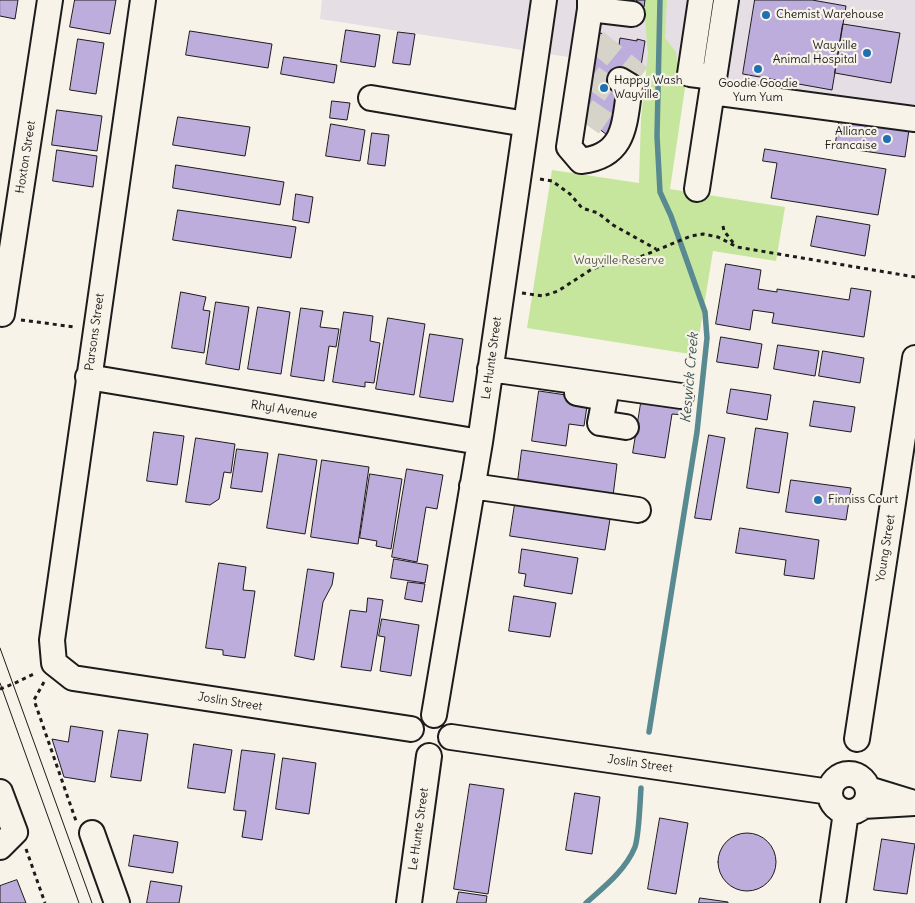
<!DOCTYPE html>
<html>
<head>
<meta charset="utf-8">
<style>
  body { margin:0 }
  canvas { display:block; background:#f7f3e8 }
</style>
</head>
<body>
<canvas width="915" height="903"></canvas>
<script>
const g = document.querySelector('canvas').getContext('2d');
g.lineJoin = 'round';
function fill(path, color) {
  g.fillStyle = color;
  g.fill(path, 'evenodd');
}
function trace(path, color, width, dash) {
  g.strokeStyle = color;
  g.lineWidth = width;
  g.lineCap = dash ? 'butt' : 'round';
  g.setLineDash(dash || []);
  g.stroke(path);
}
function write(font, color, halo, rows, align = 'center') {
  g.font = font + ' Delius,sans-serif';
  g.lineWidth = 4.5;
  g.setLineDash([]);
  g.textBaseline = 'middle';
  g.strokeStyle = halo;
  g.fillStyle = color;
  for (const [text, x, y, turn = 0] of rows) {
    g.save();
    g.translate(x, y);
    g.rotate((+turn || 0) * Math.PI / 180);
    g.textAlign = isNaN(turn) ? turn : align;
    if (halo) g.strokeText(text, 0, 0);
    g.fillText(text, 0, 0);
    g.restore();
  }
}
fill(new Path2D(`
  M322 0H915V110L320 19Z`), '#e6dee5');
fill(new Path2D(`
  M645 0H667L665 38 676 52 677 61 680 66 688 68 670 189 785 207 776 261 713 251 696 355 527 328 552 170 639 183 641 118 648 54 644 7Z`), '#c7e69d');
trace(new Path2D(`
  M649 732 697 432 707 338 705 312 671 216 660 192 657 136 660 0
  M586 903C604 887 625 871 635 847 639 835 640 802 641 788`), '#5a8a91', 5.5);
const building = new Path2D(`
  M0 0H18L15 19 0 16Z
  M75 0H116L110 34 70 27Z
  M637 0H645L644 7 637 5Z
  M755 0H812L846 6 832 90 743 74Z
  M843 24 900 33 891 83 835 73Z
  M346 30 380 35 375 67 341 62Z
  M190 31 272 44 268 68 186 55Z
  M398 32 415 34 410 65 393 63Z
  M601 33 617 46 619 45 620 38 637 41V39L645 41 641 66 644 70 636 82 611 138 585 118 591 47Z
  M78 39 104 43 96 94 70 90Z
  M284 57 337 65 334 83 281 74Z
  M332 101 350 103 347 120 330 118Z
  M57 110 102 116 97 151 52 145Z
  M841 112 910 123 905 157 835 147Z
  M178 117 250 127 245 156 173 145Z
  M331 124 365 130 360 161 326 156Z
  M372 133 389 135 385 166 368 164Z
  M765 149 886 169 878 215 771 198 777 163 763 161Z
  M57 150 97 156 93 187 53 181Z
  M176 165 284 182 280 205 173 188Z
  M296 194 313 197 309 223 293 220Z
  M178 210 296 227 291 258 173 240Z
  M817 216 870 225 865 256 811 246Z
  M726 264 761 270 758 289 777 292V289L849 300 851 288 871 291 864 337 772 323 774 313 753 310 750 330 716 324Z
  M181 292 206 297 203 310 210 311 204 353 172 348Z
  M216 302 249 307 239 370 206 364Z
  M258 307 290 312 281 374 248 369Z
  M301 308 323 311 320 327 339 329 336 347 329 346 324 381 291 376Z
  M344 312 373 316 370 341 380 343 374 383 365 382V387L333 382Z
  M388 318 425 324 414 395 376 389Z
  M430 334 463 339 453 402 420 397Z
  M721 337 762 344 758 368 717 362Z
  M778 345 819 351 815 376 774 369Z
  M823 351 864 358 860 383 819 376Z
  M731 389 771 395 767 420 727 413Z
  M539 391 573 396 572 404 587 406 584 426 569 424 566 446 532 441Z
  M642 397 685 403 684 415 672 414 665 458 633 453Z
  M814 401 855 407 851 432 810 426Z
  M756 428 788 433 779 493 747 488Z
  M154 432 184 436 177 485 147 481Z
  M709 435 725 438 711 520 695 518Z
  M196 438 235 444 231 473 224 472 219 499 210 505 186 502Z
  M237 449 268 453 262 492 231 488Z
  M522 450 617 464 613 496 518 481Z
  M279 454 317 460 305 534 267 528Z
  M322 460 369 467 358 544 311 537Z
  M407 469 443 475 437 509 426 507 417 562 392 557Z
  M370 474 402 479 391 549 376 546 377 541 360 538Z
  M791 480 851 488 846 520 786 512Z
  M515 504 610 519 605 550 510 536Z
  M740 528 819 540 814 579 784 575 786 560 736 553Z
  M522 549 578 558 572 594 524 586 526 574 519 573Z
  M394 559 428 565 425 583 391 578Z
  M219 563 246 567 243 590 255 591 245 658 223 655V650L206 648Z
  M308 569 334 573 332 585 323 602 314 660 295 656Z
  M408 582 425 584 422 602 405 599Z
  M514 596 556 603 550 637 509 631Z
  M368 598 383 600 371 671 341 667 350 610 366 612Z
  M382 619 419 625 411 676 380 671 385 637 379 636Z
  M71 726 103 731 95 782 64 777 52 739 68 742Z
  M119 730 148 734 141 781 111 777Z
  M194 744 232 750 225 793 188 788Z
  M242 750 275 754 262 840 242 837 246 811 234 810Z
  M283 758 316 763 309 814 276 809Z
  M470 784 504 789 488 894 454 889Z
  M575 793 600 797 592 854 566 850Z
  M660 818 688 823 676 894 648 889Z
  M718 862a29 29 0 1 1 58 0a29 29 0 1 1-58 0Z
  M134 835 178 842 173 873 129 866Z
  M882 839 915 844 907 894 874 890Z
  M17 880 26 903H0V886Z
  M151 881 182 886 179 903H147Z
  M459 892 487 896 486 903H457Z
  M700 898 728 902V903H699Z`);
fill(building, '#bdaddd');
trace(building, '#1c1c1c', 1);
trace(new Path2D(`
  M596 41 640 77
  M592 77 617 95
  M586 110 612 128`), '#d6d3c9', 24, [24, 12]);
const minor = new Path2D(`
  M143 0 52 640 54 663 73 678 411 729
  M590 0V9L632 14
  M701 0 690 74 714 77
  M590 9 569 147 581 161C627 156 624 122 630 86L620 80
  M712 92 915 119
  M371 98 526 124
  M697 189 726 0
  M2 314 50 0
  M490 369 681 396
  M88 377 480 442
  M577 393 605 398 600 423 626 427
  M472 486 638 510
  M434 715 480 442 544 0
  M451 737 830 792
  M857 739 915 358
  M830 793a19 19 0 1 1 38 0a19 19 0 1 1-38 0Z
  M0 792 15 832 0 847
  M863 806 914 803 868 789
  M92 833 117 903
  M409 903 429 756
  M833 903 846 812`);
trace(minor, '#1c1c1c', 28);
trace(new Path2D(`
  M540 179 552 181 570 194 582 208 598 213 613 225 656 249
  M723 226 724 231 735 245
  M522 293 543 296 558 291 592 269 613 262 640 257 691 236 703 234 718 237 737 247 915 277
  M21 320 75 327
  M44 682 34 700 76 821
  M0 689 13 684 36 673
  M26 849 45 903`), '#1c1c1c', 3, [4, 4]);
trace(minor, '#f7f3e8', 24);
trace(new Path2D(`
  M0 648 92 903
  M0 683 79 903`), '#1c1c1c', 1);
for (const [x, y, r, color] of [
  [766,15,5,"#1f6fb2"],
  [867,53,5,"#1f6fb2"],
  [758,69,5,"#1f6fb2"],
  [604,88,5,"#1f6fb2"],
  [887,139,5,"#1f6fb2"],
  [818,500,5,"#1f6fb2"]
]) {
  const dot = new Path2D();
  dot.arc(x, y, r, 0, 2 * Math.PI);
  g.fillStyle = color;
  g.fill(dot);
  trace(dot, '#f7f3e8', 2);
}
write('12px', '#1c1c1c', '#f7f3e8', [
  ["Chemist Warehouse",776,15],
  ["Wayville",857,46,"right"],
  ["Animal Hospital",857,60,"right"],
  ["Happy Wash",614,81],
  ["Wayville",614,95],
  ["Goodie Goodie",758,84,"center"],
  ["Yum Yum",758,98,"center"],
  ["Alliance",877,132,"right"],
  ["Francaise",877,146,"right"],
  ["Finniss Court",828,500]
], 'left');
write('12px', '#1c1c1c', '#f7f3e8', [
  ["Hoxton Street",26,157,-81],
  ["Parsons Street",95,332,-82],
  ["Le Hunte Street",492,358,-82],
  ["Rhyl Avenue",284,410,9],
  ["Young Street",886,548,-81],
  ["Joslin Street",230,702,9],
  ["Joslin Street",640,764,8],
  ["Le Hunte Street",419,829,-82]
]);
write('12px', '#4f5943', '#f7f3e8', [
  ["Wayville Reserve",619,261]
]);
write('italic 14px', '#3b5356', '#f7f3e8', [
  ["Keswick Creek",690,378,-85]
]);
</script>
</body>
</html>
